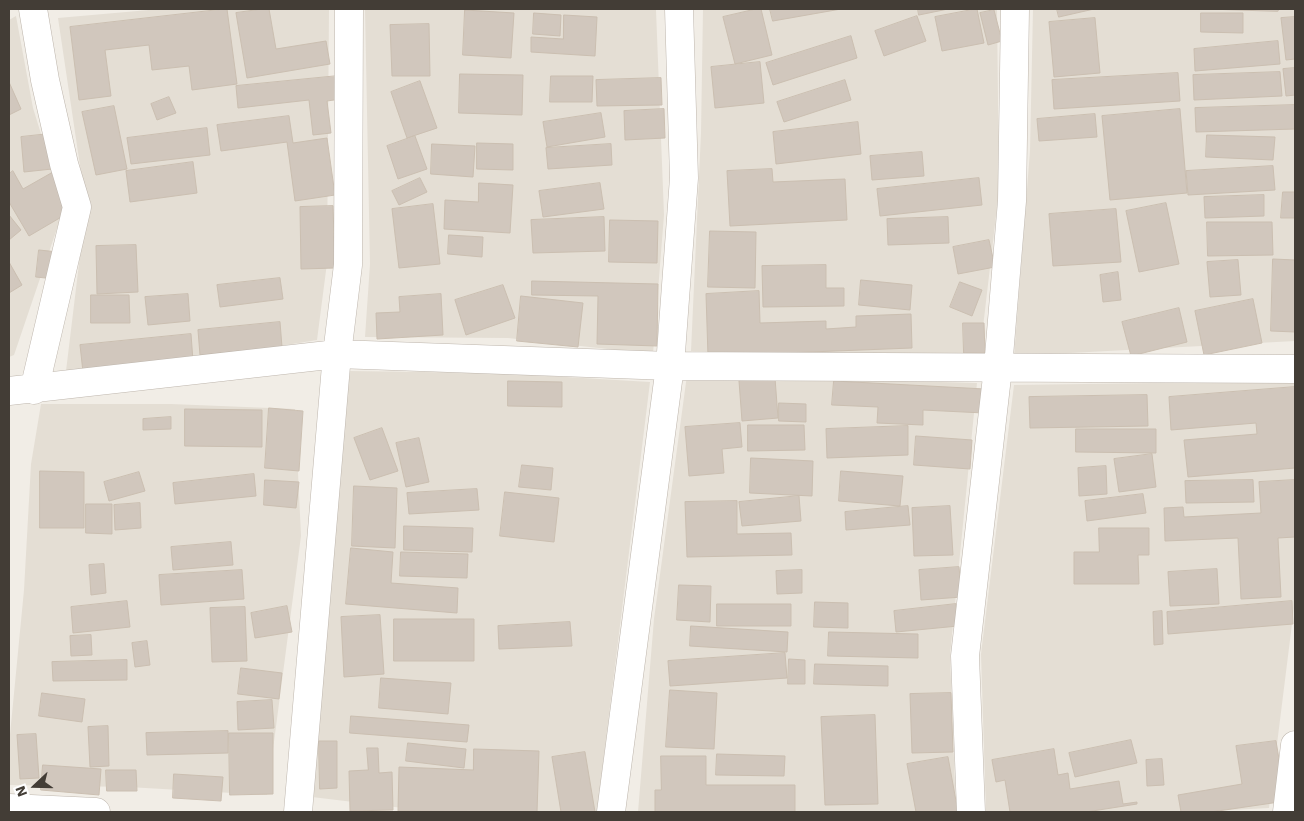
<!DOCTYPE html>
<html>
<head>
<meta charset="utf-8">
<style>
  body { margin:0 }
  #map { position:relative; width:1304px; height:821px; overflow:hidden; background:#f1ede6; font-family:"Work Sans",sans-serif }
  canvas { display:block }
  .frame { position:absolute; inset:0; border:10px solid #433d36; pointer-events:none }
  .north { position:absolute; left:10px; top:761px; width:50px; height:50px; -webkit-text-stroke:4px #fff; paint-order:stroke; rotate:249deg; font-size:14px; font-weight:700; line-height:20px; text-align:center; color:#433d36 }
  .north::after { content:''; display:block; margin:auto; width:18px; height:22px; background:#433d36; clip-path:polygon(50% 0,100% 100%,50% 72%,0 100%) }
</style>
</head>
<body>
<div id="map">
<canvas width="1304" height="821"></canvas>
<div class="frame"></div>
<div class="north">N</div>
</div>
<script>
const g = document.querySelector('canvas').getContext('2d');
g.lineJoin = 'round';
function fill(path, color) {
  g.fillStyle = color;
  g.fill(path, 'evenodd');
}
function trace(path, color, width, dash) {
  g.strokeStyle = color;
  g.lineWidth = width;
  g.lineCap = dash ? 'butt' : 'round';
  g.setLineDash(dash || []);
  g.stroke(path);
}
fill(new Path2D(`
  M160 9H329L327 263 317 340 181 362 66 371 86 206 58 18Z
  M365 9 656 10 664 215 653 354 508 338 365 337 370 264Z
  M703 9H997L999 190 980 353 852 355 691 351 701 133Z
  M1033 9H1295V341L1014 356 1030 151Z
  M16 16 33 108 64 208 14 355 9 357V20Z
  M348 371 498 373 650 382 597 812H436L312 797Z
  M687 375 977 383 950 655 956 812H638L654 619Z
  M1295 381V600L1269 808 1193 812H986L981 654 1014 385Z
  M41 404H171L295 409 301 536 267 795 128 787 9 785V745L24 590 31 464Z`), '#e4ded4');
const building = new Path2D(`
  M227 9 237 84 192 90 189 66 152 70 149 45 105 50 111 96 79 100 70 27Z
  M262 9H269L276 49 326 41 330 64 247 78 236 13Z
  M756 9H761L772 55 735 64 723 17Z
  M770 9H841L773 21Z
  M918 9H948L919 15Z
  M977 9 984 43 942 51 935 17Z
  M1057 9H1094L1059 17Z
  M1208 9H1279L1278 11Z
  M465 10 514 13 511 58 463 55Z
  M994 10 1002 41 988 45 980 13Z
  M534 13 561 15 560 36 533 34Z
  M1201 13H1243V33L1201 32Z
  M564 15 597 17 595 56 531 52V37L563 39Z
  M917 16 926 41 884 56 875 31Z
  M1295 17V59L1286 60 1281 18Z
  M1095 18 1100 73 1054 77 1049 22Z
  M429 24 430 76H392L390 25Z
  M851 36 857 58 773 85 766 63Z
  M1278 41 1280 64 1195 71 1194 49Z
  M760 62 764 103 715 108 711 67Z
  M1295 68V95L1286 96 1283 69Z
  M1280 72 1282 96 1194 100 1193 75Z
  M1178 73 1180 101 1054 109 1052 80Z
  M460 74 523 75 522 115 459 113Z
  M338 76 341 99 327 101 331 133 313 135 309 100 238 108 236 86Z
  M551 76H593L592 102H550Z
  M661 78 662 105 597 106 596 80Z
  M845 80 851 100 784 122 777 102Z
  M420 81 437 128 407 138 391 92Z
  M9 82 21 109 9 115Z
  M169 97 176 113 157 120 151 104Z
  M1295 105V129L1196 132 1195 108Z
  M114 106 127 169 96 175 82 112Z
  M664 109 665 138 625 140 624 111Z
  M1180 109 1187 193 1110 200 1102 116Z
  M601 113 605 137 547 147 543 122Z
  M1095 114 1097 137 1039 141 1037 119Z
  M289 116 293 143 327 138 335 195 295 201 287 142 221 151 217 125Z
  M858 122 861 154 776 164 773 132Z
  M207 128 210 155 131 164 127 138Z
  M49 134 52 169 24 172 21 137Z
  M1207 135 1275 137 1273 160 1206 157Z
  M415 136 427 169 398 179 387 146Z
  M477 143 513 144V170L477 169Z
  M432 144 475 146 473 177 431 174Z
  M611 144 612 165 548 169 546 148Z
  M922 152 924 176 872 180 870 156Z
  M193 162 197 193 130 202 126 171Z
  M1273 166 1275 190 1188 195 1186 171Z
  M772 169 773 182 845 179 847 220 730 226 727 171Z
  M13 171 23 189 53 172 75 209 29 236 9 202V174Z
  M420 178 427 192 399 205 392 191Z
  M979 178 982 205 880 216 877 189Z
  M479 183 513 185 510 233 444 229 445 200 478 202Z
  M600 183 604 209 543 217 539 191Z
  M1283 192H1295V218H1281Z
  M1264 195V216L1205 218 1204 197Z
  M1166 203 1179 264 1139 272 1126 211Z
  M433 204 440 264 399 268 392 209Z
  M333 206 335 268 301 269 300 207Z
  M1116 209 1121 262 1053 266 1049 214Z
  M9 215 21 230 9 240Z
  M604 217 605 251 533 253 531 220Z
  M948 217 949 243 888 245 887 219Z
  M610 220 658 221 657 263 609 262Z
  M1207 222H1272L1273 255 1208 256Z
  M710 231 756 232 755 288 708 287Z
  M449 235 483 237 482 257 448 254Z
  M989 240 995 267 958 274 953 247Z
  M136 245 138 292 97 294 96 246Z
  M39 250 58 252 55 279 36 277Z
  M1273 259 1295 260V332L1271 331Z
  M1238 260 1241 295 1210 297 1207 262Z
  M9 262 22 285 9 293Z
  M826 265V288H844V306L763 307 762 266Z
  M1118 272 1121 300 1103 302 1100 275Z
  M280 278 283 299 220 307 217 285Z
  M861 280 912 285 910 310 859 305Z
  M532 281 658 284 657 346 597 344 598 296 532 295Z
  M960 282 982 290 972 316 950 307Z
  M503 285 515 318 466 335 455 300Z
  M759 291 760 323 826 321V329L856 327V316L911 314 912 348 708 356 706 294Z
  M188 294 190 321 148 325 145 297Z
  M441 294 443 335 377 339 376 313 400 312 399 297Z
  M91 295H129L130 323H91Z
  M521 296 583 303 578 347 517 341Z
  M1253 299 1262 343 1204 355 1195 311Z
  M1179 308 1187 342 1131 356 1122 322Z
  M280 322 282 347 200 355 198 330Z
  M963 323H984L985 353H964Z
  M191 334 193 361 83 372 80 345Z
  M775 378 778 418 742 421 739 381Z
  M508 381 562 382V407L508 406Z
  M834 381 985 389 984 413 923 410V425L877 423 878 407 832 405Z
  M1295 387V468L1188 477 1184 440 1257 434 1256 423 1171 430 1169 397Z
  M1147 395 1148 426 1030 428 1029 397Z
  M779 403 806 404V422L779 421Z
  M269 408 303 411 299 471 265 468Z
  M185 409 262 410V447L185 446Z
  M171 417V429L143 430V419Z
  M740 423 742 447 722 449 724 473 689 476 685 427Z
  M748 425H804L805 450 748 451Z
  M908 426V455L827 458 826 429Z
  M382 428 398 471 370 480 354 438Z
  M1076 429H1156V453L1076 452Z
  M916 436 972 440 970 469 914 465Z
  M419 438 429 482 406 487 396 443Z
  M1152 454 1156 487 1119 492 1114 459Z
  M751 458 813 461 812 496 750 493Z
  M522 465 553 468 551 490 519 487Z
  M1106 466 1107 494 1079 496 1078 468Z
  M40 471 84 472V528H40Z
  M841 471 903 476 900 506 839 501Z
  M139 472 145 491 109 501 104 482Z
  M254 474 256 496 175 504 173 483Z
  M265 480 299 482 296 508 264 505Z
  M1253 480 1254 502 1186 503 1185 481Z
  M1295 480V537L1278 538 1281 597 1241 599 1238 538 1165 541 1164 508 1183 507 1184 517 1261 513 1259 482Z
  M354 486 397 488 395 548 352 546Z
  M477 489 479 510 409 514 407 493Z
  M505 492 559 498 554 542 500 536Z
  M1143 494 1146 513 1087 521 1085 501Z
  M799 496 801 521 742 526 739 502Z
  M737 501V534L791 533 792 555 687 557 685 502Z
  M140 503 141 528 115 530 114 505Z
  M86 504H112V534L86 533Z
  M908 506 910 525 846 530 845 512Z
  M950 506 953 555 914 556 912 508Z
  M404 526 473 528 472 552 404 550Z
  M1099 528H1149V555H1138L1139 584H1074V552H1099Z
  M231 542 233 565 173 570 171 547Z
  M351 548 393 552 391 583 458 588 457 613 346 604Z
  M401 552 468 554 467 578 400 576Z
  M104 564 106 593 91 595 89 565Z
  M959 567 962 597 921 600 919 570Z
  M1217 569 1219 604 1170 606 1168 572Z
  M242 570 244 599 161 605 159 575Z
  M802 570V593L777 594 776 571Z
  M679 585 711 586 710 622 677 620Z
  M127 601 130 627 73 633 71 607Z
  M1292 601 1293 624 1168 634 1167 612Z
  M815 602 848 603V628L814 627Z
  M717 604H791V626H717Z
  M956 604 958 626 896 632 894 611Z
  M287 606 292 632 255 638 251 613Z
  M245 607 247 661 212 662 210 608Z
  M1162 611 1163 644 1154 645 1153 612Z
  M380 615 384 674 344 677 341 617Z
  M394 619H474V661H394Z
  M570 622 572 646 499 649 498 626Z
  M691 626 788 632 787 652 690 646Z
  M829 632 918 634V658L828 656Z
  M91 635 92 655 71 656 70 636Z
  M147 641 150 665 135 667 132 643Z
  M785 653 787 678 670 686 668 661Z
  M789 659 805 660V684H788Z
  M127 660V680L53 681 52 662Z
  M815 664 888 666V686L814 684Z
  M241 668 282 673 279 699 238 694Z
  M381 678 451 683 448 714 379 708Z
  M670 690 717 693 714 749 666 747Z
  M42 693 85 699 82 722 39 716Z
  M951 693 953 752 912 753 910 694Z
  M272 700 274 728 238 730 237 702Z
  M875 715 878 804 825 805 821 717Z
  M351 716 469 725 467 742 350 733Z
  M108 726 109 766 90 767 88 727Z
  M228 731V753L147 755 146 733Z
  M229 733H273V794L230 795Z
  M36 734 39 778 20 779 17 735Z
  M1131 740 1137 763 1075 777 1069 753Z
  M319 741H337V788L320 789Z
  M1276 741 1286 801 1211 812H1181L1178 795 1242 784 1236 746Z
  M408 743 466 749 464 768 406 761Z
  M367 748H378L379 773 392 772 393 810 350 811 349 771 368 770Z
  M474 749 539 751 537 812 398 811 399 767 473 770Z
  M1054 749 1058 775 1068 773 1070 789 1119 781 1123 804 1137 802V804L1086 812H1010L1005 780 996 782 992 760Z
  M585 752 595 812H561L552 757Z
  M717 754 785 756 784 776 716 775Z
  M661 756H706V785H795V812H655V790H661Z
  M948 757 958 812H916L907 764Z
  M1162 759 1164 785 1147 786 1146 760Z
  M43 765 101 769 99 795 41 790Z
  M106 770H136L137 791H107Z
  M174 774 223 777 221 801 173 798Z`);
fill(building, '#d1c7bd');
trace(building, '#cbbfb1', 1);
const minor = new Path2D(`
  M33 9 45 80 64 164 77 207 34 390
  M9 391 337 354 670 366 1295 369
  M9 808 96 812
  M298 812 337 354 348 265 349 9
  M611 812 670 366 684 178 679 9
  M971 812 965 656 998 368 1012 201 1015 9
  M1287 812 1295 745`);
trace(minor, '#beb6ad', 29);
trace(minor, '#fff', 28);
</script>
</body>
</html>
